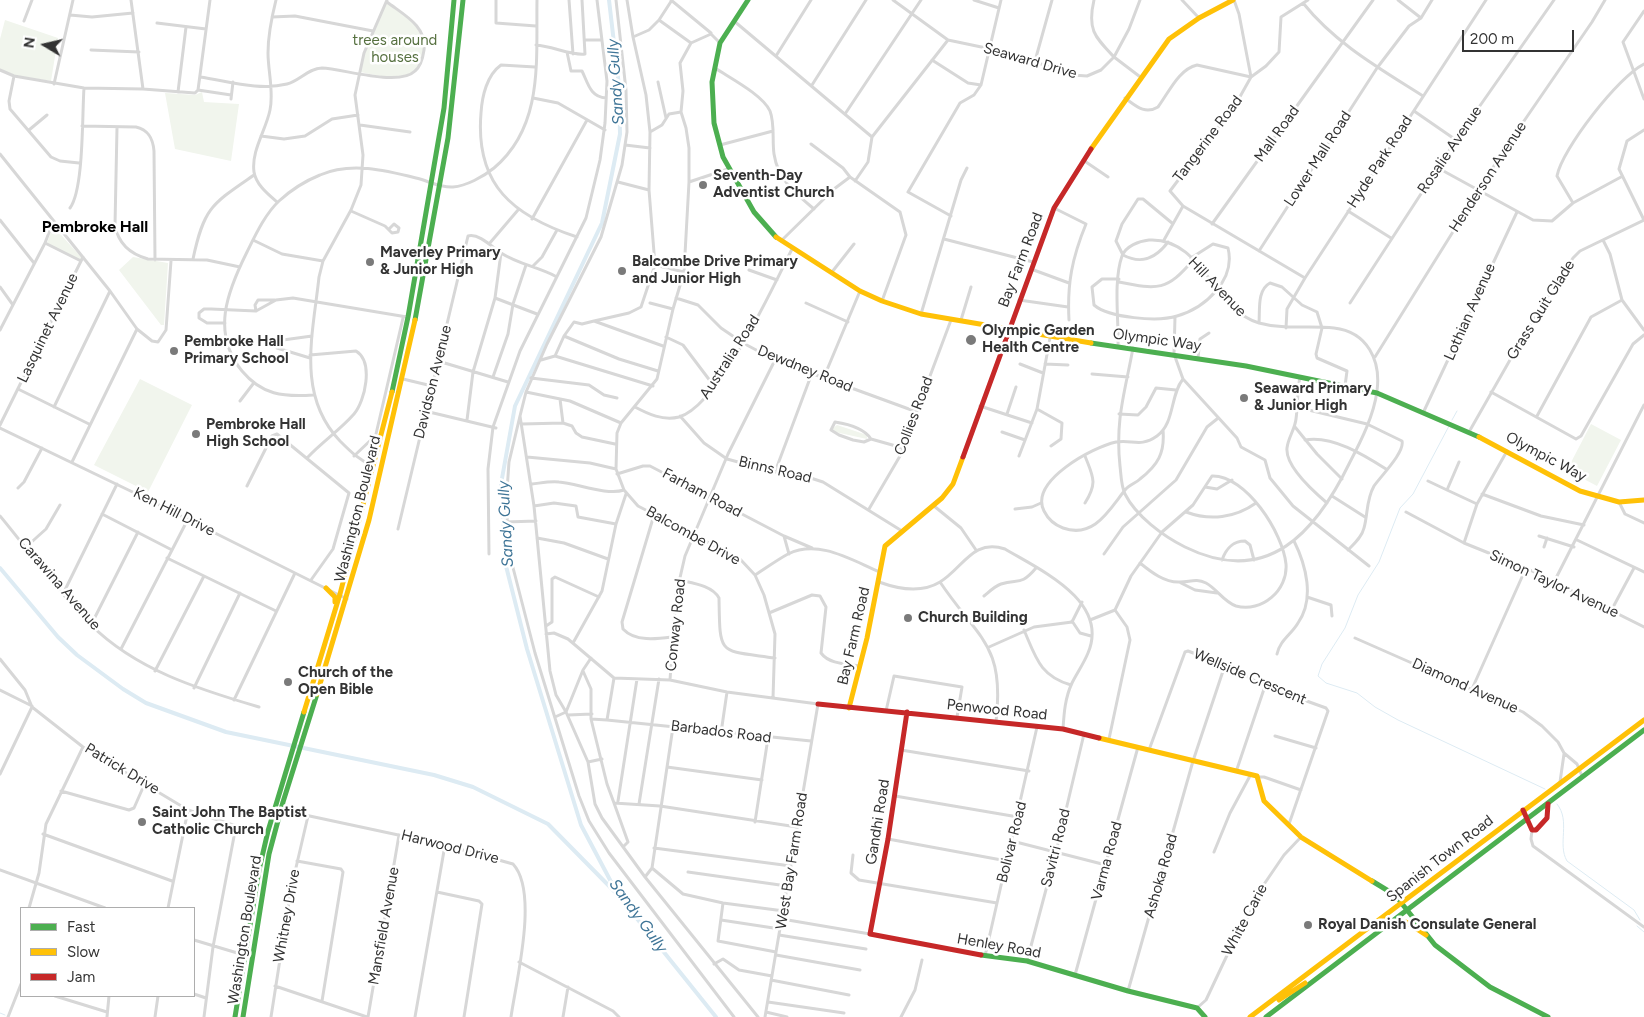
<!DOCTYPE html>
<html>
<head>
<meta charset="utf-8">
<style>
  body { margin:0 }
  #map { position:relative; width:1644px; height:1017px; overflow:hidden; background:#fff; font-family:Figtree,sans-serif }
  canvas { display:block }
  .legend { position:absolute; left:20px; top:907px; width:175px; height:90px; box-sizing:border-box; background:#fff; border:1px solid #adadad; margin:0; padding:6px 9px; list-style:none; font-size:15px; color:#333 }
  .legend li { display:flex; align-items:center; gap:10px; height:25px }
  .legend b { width:25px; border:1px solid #adadad }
  .north { position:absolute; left:20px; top:20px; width:50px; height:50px; -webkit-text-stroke:4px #fff; paint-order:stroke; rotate:279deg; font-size:14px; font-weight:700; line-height:20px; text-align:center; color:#333 }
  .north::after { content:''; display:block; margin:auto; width:18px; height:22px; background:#333; clip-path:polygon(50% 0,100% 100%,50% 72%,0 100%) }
  .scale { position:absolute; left:1462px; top:30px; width:112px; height:22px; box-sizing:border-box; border:2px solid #333; border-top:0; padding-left:6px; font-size:15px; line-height:18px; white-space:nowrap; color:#333; -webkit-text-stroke:4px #fff; paint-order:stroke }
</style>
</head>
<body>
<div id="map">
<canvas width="1644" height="1017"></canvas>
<ul class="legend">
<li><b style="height:6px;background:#4caf50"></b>Fast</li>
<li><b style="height:6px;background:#ffc107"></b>Slow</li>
<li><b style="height:6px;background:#c62828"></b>Jam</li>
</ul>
<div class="north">N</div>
<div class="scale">200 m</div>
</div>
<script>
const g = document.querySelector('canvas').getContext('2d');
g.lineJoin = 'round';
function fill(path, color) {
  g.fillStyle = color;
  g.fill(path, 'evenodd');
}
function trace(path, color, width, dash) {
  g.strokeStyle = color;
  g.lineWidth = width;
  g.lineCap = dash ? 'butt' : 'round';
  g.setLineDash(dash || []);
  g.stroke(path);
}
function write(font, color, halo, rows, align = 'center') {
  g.font = font + ' Figtree,sans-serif';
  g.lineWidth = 5;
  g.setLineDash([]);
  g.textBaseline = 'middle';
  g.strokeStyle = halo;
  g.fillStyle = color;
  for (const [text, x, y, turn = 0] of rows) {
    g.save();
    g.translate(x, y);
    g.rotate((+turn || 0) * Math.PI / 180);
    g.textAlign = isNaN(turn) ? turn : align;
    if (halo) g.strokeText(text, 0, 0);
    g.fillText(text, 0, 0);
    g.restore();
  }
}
fill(new Path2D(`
  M387 2C395 8 409 15 415 23 426 37 430 71 406 76 392 79 374 75 360 72L364 53Z
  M5 20 58 38 51 81 14 75 0 69V39Z
  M202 92 204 102 239 104 231 161 175 149 165 93 195 95Z
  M53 226 82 258 79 260 47 243Z
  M133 257 168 263 164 325H161L119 270Z
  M140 379 192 405 148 492 94 465Z
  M1591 424 1621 440 1597 486 1567 470Z
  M837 425 867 435V439L835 432 832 429Z`), '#f1f5ed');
trace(new Path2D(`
  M1452 420 1457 411
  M1449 426 1413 494 1400 508 1379 562 1358 595 1345 628 1322 664 1318 676 1326 683 1357 693 1375 707 1398 720 1545 789
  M1557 804C1571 821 1557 844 1567 861L1634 910 1640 920
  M1637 926 1644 932
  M0 1013 5 1015`), '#ddebf3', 1);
trace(new Path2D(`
  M609 0 619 86 620 134 602 223 515 406 501 484 506 566 527 649 581 825 618 895 716 1017
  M0 568 58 637 77 655 123 689 146 703 226 732 434 775 473 787 548 824 615 892`), '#ddebf3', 4);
trace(new Path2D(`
  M131 0 143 89
  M276 0C272 16 268 35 268 53 268 71 274 92 270 110 266 130 251 151 254 172 256 185 269 195 277 202
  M496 0V23L536 26
  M569 0 573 54
  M671 0 711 33
  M893 0 948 40 1010 53 1072 75 1087 76 1101 70 1114 57 1139 76
  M974 0 999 8
  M1094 0C1087 30 1095 37 1114 57L1129 29 1140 0
  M1182 0 1199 18
  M1234 0 1239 14 1251 77 1237 102 1170 191 1183 206 1305 278
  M1398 0 1421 18
  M1303 3C1336 44 1379 68 1423 96
  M1644 11 1623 42 1644 99
  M70 15 92 17 133 13
  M272 17 295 16 373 31
  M659 20 672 0
  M24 21 32 0
  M734 21 872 137
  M157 23 206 29
  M633 37 649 30 659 20 691 43
  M585 40H602
  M720 43 711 34 691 43 680 63 683 91 681 112 686 128 689 148V182L684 272 673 309 657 379 621 423 617 433 616 469 624 490 638 506 740 559 755 575 764 595 775 634 773 698
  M536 45C552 46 572 56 585 54L582 0
  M91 50 139 52
  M567 52 571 71H582C588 83 590 97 606 98
  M776 56 811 0
  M932 60 968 83 981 85
  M1035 61 1052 0
  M535 67 501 65C487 75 482 96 481 113 475 185 513 216 577 237
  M715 68C730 78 763 95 770 111 775 124 772 140 774 154 778 180 795 193 814 209
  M0 70 14 76 84 88 143 89 195 93 198 90 210 0
  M14 76 9 101 10 109 51 157 60 161 79 163
  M200 77C228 81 259 91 287 84 299 81 309 68 322 68 344 69 399 87 415 71 421 66 423 57 424 50 427 26 404 15 387 2
  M658 82 666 118
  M54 84 73 0
  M812 85 866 0
  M198 90 231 95
  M178 92 186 27
  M533 98 558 103 605 130
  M1125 98C1136 106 1145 115 1158 107 1169 92 1179 69 1197 65L1251 77 1266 66 1279 52 1281 17 1308 0
  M231 99 233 82
  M1414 111 1456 140
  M845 114 921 0
  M360 125 410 132
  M82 126 136 127C149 130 153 139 154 151L155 260
  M117 128 115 225C118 243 130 254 148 259L207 260 240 267
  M29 130 47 115
  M650 132 662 125 669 114 681 112
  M261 136 284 139 305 136 332 119 358 115
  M811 144 843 168 850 177
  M625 145 650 148
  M720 145 773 131
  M0 154 110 291 137 329 152 341 158 342 166 330 171 261
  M1083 160 1108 177
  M1438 168 1533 220 1552 221 1573 203 1621 177
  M855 181 868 162 872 137 948 40
  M618 182 649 190
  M689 182 728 169
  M1573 203 1557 176C1562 149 1619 76 1644 64
  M70 208C84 189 82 115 84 88
  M1054 208 1086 224C1072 258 1067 284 1069 320
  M351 211 385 226 392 233 398 232 399 228 394 224 390 228
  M1348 211 1391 238
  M951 216 908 192 960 103 974 95 981 85 1001 0
  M532 219 587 120
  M0 220 34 263
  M1644 220 1619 169 1627 141 1644 130
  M1212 224 1373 0
  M944 239 1033 262
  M253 240 282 254 323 261
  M1164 240 1183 206
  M1603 240 1610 254 1622 300 1644 330
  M781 241 834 189 850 177 900 212 906 235 882 301
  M1168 242C1156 258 1142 265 1123 255L1116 241 1122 224 1138 199H1143L1172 223
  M45 243 81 261
  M489 244 518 210
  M1259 251 1377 68 1409 26 1421 18 1432 0
  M193 259C204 207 212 204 254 175
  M655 265 684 272
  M533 266 542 257 557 230
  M1031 269 1069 283
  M749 270 777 280
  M832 272 854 244
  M1119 279H1102L1092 287 1094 305C1109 318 1158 322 1177 316 1205 308 1236 280 1228 248L1213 244 1191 258
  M1119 282C1158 290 1167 291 1193 260
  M0 287 13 305
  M495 298 537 314
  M676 298 698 305 721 328 743 343 775 360 917 412
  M1019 300 1068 307
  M650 303 673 309
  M806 303 848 322
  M1350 303 1456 140 1554 0
  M256 311 255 305 258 300H275
  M921 314 961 180 967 168
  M1175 317 1174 354 1183 379 1237 438 1241 447 1265 460 1270 478 1293 506 1369 566
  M961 320 971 287
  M594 321 629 313 641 307 655 265 649 190 650 132 646 95 633 37 627 0
  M225 323H207L199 318V313L204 309H211L256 311 276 300 293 298 407 317
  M1259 323C1260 309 1257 290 1270 283L1282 287 1302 305 1317 312 1322 328 1316 354 1317 358 1347 371 1345 386
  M1286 328 1287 309 1305 278 1486 0
  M0 330 45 243 53 222
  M564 336 619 359 658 371
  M666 337 683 345 714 386
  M1118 347C1119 320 1113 282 1122 256 1126 246 1139 241 1149 240 1203 237 1213 310 1259 323 1284 330 1309 325 1334 328 1368 332 1381 361 1377 391 1374 415 1361 441 1350 462 1316 532 1268 588 1185 547 1163 536 1136 516 1125 494 1121 486 1121 474 1120 466 1115 420 1125 392 1133 348
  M555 356 564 336 574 322 582 324 594 321 663 346
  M1375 357 1502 153 1592 22 1605 0
  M310 358 277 348 283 340 312 336
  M1198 358 1200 339 1209 333
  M541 360 555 356 653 386
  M438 361 508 382
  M1020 364 1043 373
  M1045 364 1068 365
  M1092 374 1128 377
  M493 377 508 334 513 304 526 265
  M824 377 860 291
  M1300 377C1297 391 1298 404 1296 419 1295 429 1288 438 1287 448 1285 467 1314 492 1327 503
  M531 378 589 385 604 395 617 398
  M403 379 432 386
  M18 389 89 424
  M526 392 570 401 621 423
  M1491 392 1576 439 1581 436 1633 344 1644 335
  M313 395C283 397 262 395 242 371 211 333 227 292 247 252 255 236 265 214 279 201 291 190 305 181 320 175 352 161 388 171 420 179 430 182 442 188 453 187 466 186 483 177 494 168 544 126 536 60 537 0
  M560 399 563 423
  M240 401 253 384
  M980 406 1032 423
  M54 407 110 291
  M635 407C648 414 663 421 679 417 719 405 773 287 792 249
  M1296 407 1367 424 1402 441C1405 452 1381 476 1374 486 1366 500 1368 514 1364 528 1362 537 1354 544 1348 550
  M1037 409 1062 423 1061 439 1051 446
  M425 411 496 428
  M1424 411 1517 212
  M1007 414 1016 387
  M1119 414 1138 415 1146 407 1156 388 1176 390
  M520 416 509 462 506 505 510 556 535 653 579 796 589 821 609 853 734 1017
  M680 416 704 443 727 459 775 472 789 471 823 482 902 531
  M1537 416 1591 317 1622 300
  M467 420 473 372 495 298 501 253
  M522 424 563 423 572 426 576 433 582 437 615 444
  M0 425 83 257
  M1295 427 1317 454 1342 479
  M0 428 145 498 347 599
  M1163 430C1165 453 1158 465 1140 479 1136 483 1129 485 1125 490 1109 510 1094 539 1063 528 1055 525 1048 519 1044 511 1029 481 1093 447 1116 442 1132 439 1140 448 1157 436 1175 423 1170 395 1183 379
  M1002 432 1025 440
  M1469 432 1535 316 1573 258 1580 251 1644 220
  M871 439C864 428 848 424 835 422L831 430 839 435 853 440 864 442 871 439 903 448
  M1305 440C1332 435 1364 455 1386 469
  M354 456 374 437
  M1019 456 1037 409 1050 338
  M1085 456C1093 477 1098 482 1085 503
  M308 457C322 442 340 430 354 414 365 401 374 362 356 351L310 355
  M527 457 590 463 616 469
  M72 462 137 329
  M1459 462 1447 490 1477 504
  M369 464 403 318
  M373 466C359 460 351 452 340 441 296 395 313 334 319 277L323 261 351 210 361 185 363 155 355 95 364 53 387 0
  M775 472 812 373
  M617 474 643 466H650L784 536 812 548
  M1428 481 1447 490
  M532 484C541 483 550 481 559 482 576 483 607 496 624 490
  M247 486 272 436 277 434 349 493 333 549 311 580
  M1205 487 1217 489 1232 480
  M18 488 24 482 42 448
  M1482 494 1541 516 1584 525
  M1332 496 1365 517
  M1619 502 1625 514 1644 523
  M534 506 520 416 526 392 547 344 601 237 622 165 627 132 626 90 616 0
  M934 506 961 528 976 550
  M869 509 900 456 951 320
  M1015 509 1032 507 1041 503
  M1186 512C1210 521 1235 518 1256 503
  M1406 512 1464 543 1526 568 1644 627
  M102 514 172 550
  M654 515 622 622 623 629C635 642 657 639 672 637
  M0 516C30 552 57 591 90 624 136 670 198 689 259 707
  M506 522 536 521
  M398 529 468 236C479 233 492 247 501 253 518 264 538 267 555 276
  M784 536 789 554
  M1539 536 1574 547
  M537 538 564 543 608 559
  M1577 540 1644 572
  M1464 543 1477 504 1507 451
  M26 547 46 529 60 505
  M1544 547 1547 538
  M489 554 488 469 493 427 520 351 586 218 600 160 605 123 607 81 597 0
  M1104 554 1123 527 1176 480 1207 427 1217 419
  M167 558 276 611
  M1222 560C1226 549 1232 541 1245 541L1250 545 1254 560
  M755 575C766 568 777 560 788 554 819 539 851 560 880 572
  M679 580C691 583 712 585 719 598 720 657 718 650 775 658
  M879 582C898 589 922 593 940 582 963 568 973 538 1005 549 1040 570 1110 601 1088 653 1084 663 1077 673 1072 683 1065 698 1064 713 1063 729
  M940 582C979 640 1005 644 996 722
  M1554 582 1644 405
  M1181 583 1195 590 1217 593
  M63 594 117 484
  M984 596C990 591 995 586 1001 584 1018 578 1020 587 1036 568
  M1307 597 1331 605 1332 616
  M1115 610 1131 576 1162 532 1193 505 1212 476C1246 475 1283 533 1286 564 1288 590 1262 613 1236 606 1224 602 1217 589 1206 583 1196 578 1190 582 1180 582 1165 583 1151 572 1140 563
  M1611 611 1634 568
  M769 613 812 595 820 596 826 607 821 653C829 664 846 664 859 666
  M1090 620 1115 610
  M1072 621 1080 633 1091 636
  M91 625 138 532
  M546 626 552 622V579L555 577 599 597
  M1024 630C1036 658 1040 676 1071 685
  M546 634 554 633 568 639 614 678 670 680 727 692 818 704 765 1017
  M1355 638 1523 712 1542 726 1558 742 1564 753 1577 764 1582 776
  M573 643 602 591 616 524 626 494
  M989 647 1034 627 1072 622 1082 602
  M121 649 188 519
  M1277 654C1280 640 1291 635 1298 623 1315 599 1306 565 1294 541
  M591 658 583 670 566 712 588 762 595 804 602 818 645 877 758 1017
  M0 659 25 690 32 707 83 747 188 810 236 826 269 831
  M155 671 204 576
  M583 671 591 689V719L607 784 614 803 660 806 797 827
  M614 678 607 720 811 741
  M670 680 676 595 685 556 728 454 775 360
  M194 688 240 593
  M1472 689 1526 568
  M0 690 32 706
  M234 700 295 573
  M886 711 894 676 962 687 957 717
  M568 715 592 714
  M555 717 566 712 556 695 550 671 534 506 554 503 576 506 578 517 616 524
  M591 719 607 720
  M721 733 727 692
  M1275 736 1316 748
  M1109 739 1130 640 1127 627 1115 610
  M901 750 1029 771
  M1149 750 1185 652 1188 651 1225 665 1265 686 1326 708 1328 711 1289 824
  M588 762 602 759
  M667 767 762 780
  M1237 769 1265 686
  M0 774 32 707
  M1259 777H1264L1301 790
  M1560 782 1564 754
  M61 791 129 810 134 808 145 783
  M895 796 1018 817
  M618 801 637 679
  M614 803 628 842 623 847
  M639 804 659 679
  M291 812 445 845 513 864C539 892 516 981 511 1017
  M755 822 768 738
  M1532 830 1531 839 1533 846 1644 927
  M43 834 172 881
  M888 839 1007 861
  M1012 841 1106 865
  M654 848 791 866
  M1214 852 1230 813 1251 774
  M853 855 851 873 859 880 997 903
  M297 861 341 869 343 872 322 1001
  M652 868 683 894 723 903 784 911
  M0 870 105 908
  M688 872 787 886
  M645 877 652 868 673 727
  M437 892 479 901 482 904 464 1017
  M723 903 718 941 776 952
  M29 908 39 873 46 824 83 747
  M168 908 188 810
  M782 919 870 934
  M721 920 780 929
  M779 935 866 949
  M194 940 244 955
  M776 955 860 970
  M985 956 1037 727
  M1027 961 1056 852 1084 734
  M519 962 613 1011 619 1017
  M714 964 723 959 739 970 772 976
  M1075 975 1138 747
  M771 980 849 995
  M275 986 367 1017
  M1128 991 1193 761 1225 665
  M194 994 206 998
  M55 996 107 1012
  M768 1002 844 1013
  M1197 1008 1206 1000 1238 932 1250 914 1256 896 1284 855 1301 837
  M766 1012 787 1017
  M8 1017 21 984
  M107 1017 109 996
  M155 1017 158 996
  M204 1017 213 947 236 826
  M271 1017 291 889 308 816
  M368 1017 399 835
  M415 1017 445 845
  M563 1017 568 987
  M901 1017 915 990 922 960`), '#d7d7d7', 3);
trace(new Path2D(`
  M748 0 720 43 712 82 714 123 723 157 754 212 776 237
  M415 320 448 138 463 0
  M1091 343 1246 366 1377 393 1479 437
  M392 392 408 317 444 108 454 0
  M1372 881 1395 895 1435 945 1490 987 1548 1017
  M981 955 1027 961 1128 991 1197 1008 1205 1017
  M235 1017 259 870 268 831 304 712
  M243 1017 269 854 283 802 317 694
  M1266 1017 1644 730`), '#4caf50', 5);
trace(new Path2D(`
  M1091 149 1169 39 1199 18 1233 0
  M776 237 860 291 882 301 921 314 1091 343
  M1479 437 1580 491 1619 502 1644 500
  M326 588 335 597V602
  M317 694 369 520 415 320
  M849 708 867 638 885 546 942 498 953 484 963 457
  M304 712 340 594 392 392
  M1099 738 1257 776 1264 801 1301 837 1372 881
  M1392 922H1406L1426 935
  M1279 1000 1305 983
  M1250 1017 1644 720`), '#ffc107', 5);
trace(new Path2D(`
  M963 457 1054 208 1091 149
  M818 704 1063 729 1099 738
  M907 712 888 839 870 934 981 955
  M1523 810 1532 830H1536L1547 818 1548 804`), '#c62828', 5);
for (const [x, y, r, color] of [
  [703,185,5,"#7a7a7a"],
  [370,262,5,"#7a7a7a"],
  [622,271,5,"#7a7a7a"],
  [971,340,6,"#7a7a7a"],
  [174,351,5,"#7a7a7a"],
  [1244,398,5,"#7a7a7a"],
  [196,434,5,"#7a7a7a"],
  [908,618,5,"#7a7a7a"],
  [288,682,5,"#7a7a7a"],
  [142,822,5,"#7a7a7a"],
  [1308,925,5,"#7a7a7a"]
]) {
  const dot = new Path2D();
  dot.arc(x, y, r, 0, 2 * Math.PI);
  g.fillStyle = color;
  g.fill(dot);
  trace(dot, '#fff', 2);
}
write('15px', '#56703f', '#fff', [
  ["trees around",395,41],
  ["houses",395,58]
]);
write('15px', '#333', '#fff', [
  ["Seaward Drive",1030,61,16],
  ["Mall Road",1277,134,-54],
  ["Tangerine Road",1208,139,-53],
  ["Rosalie Avenue",1450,150,-56],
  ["Lower Mall Road",1318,159,-57],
  ["Hyde Park Road",1380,162,-57],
  ["Henderson Avenue",1488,177,-57],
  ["Bay Farm Road",1021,260,-69],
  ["Hill Avenue",1217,287,46],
  ["Grass Quit Glade",1541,310,-58],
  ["Lothian Avenue",1470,312,-66],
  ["Lasquinet Avenue",48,328,-64],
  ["Olympic Way",1157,340,8],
  ["Australia Road",730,357,-57],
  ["Dewdney Road",805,369,22],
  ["Davidson Avenue",433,382,-76],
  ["Collies Road",914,416,-69],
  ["Olympic Way",1546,457,28],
  ["Binns Road",775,470,13],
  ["Farham Road",702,493,28],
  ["Washington Boulevard",358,509,-76],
  ["Ken Hill Drive",174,512,27],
  ["Balcombe Drive",693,536,29],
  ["Carawina Avenue",59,584,49],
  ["Simon Taylor Avenue",1554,584,25],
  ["Conway Road",676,625,-84],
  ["Bay Farm Road",854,636,-77],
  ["Wellside Crescent",1250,677,23],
  ["Diamond Avenue",1465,686,24],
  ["Penwood Road",997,710,6],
  ["Barbados Road",721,732,7],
  ["Patrick Drive",122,769,31],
  ["Gandhi Road",878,822,-81],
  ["Bolivar Road",1012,842,-76],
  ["Harwood Drive",450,847,14],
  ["Savitri Road",1056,848,-76],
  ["Spanish Town Road",1440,859,-38],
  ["West Bay Farm Road",792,861,-81],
  ["Varma Road",1107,861,-75],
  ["Ashoka Road",1161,876,-74],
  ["Whitney Drive",287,916,-80],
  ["White Carie",1245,920,-62],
  ["Mansfield Avenue",384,926,-80],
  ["Washington Boulevard",245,930,-81],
  ["Henley Road",999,946,10]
]);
write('bold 15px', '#333', '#fff', [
  ["Seventh-Day",713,176],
  ["Adventist Church",713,193],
  ["Maverley Primary",380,253],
  ["& Junior High",380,270],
  ["Balcombe Drive Primary",632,262],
  ["and Junior High",632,279],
  ["Olympic Garden",982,331],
  ["Health Centre",982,348],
  ["Pembroke Hall",184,342],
  ["Primary School",184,359],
  ["Seaward Primary",1254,389],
  ["& Junior High",1254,406],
  ["Pembroke Hall",206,425],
  ["High School",206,442],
  ["Church Building",918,618],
  ["Church of the",298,673],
  ["Open Bible",298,690],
  ["Saint John The Baptist",152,813],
  ["Catholic Church",152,830],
  ["Royal Danish Consulate General",1318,925]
], 'left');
write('italic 16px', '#3f7597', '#fff', [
  ["Sandy Gully",616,82,-94],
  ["Sandy Gully",506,524,-93],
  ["Sandy Gully",638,916,54]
]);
write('bold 16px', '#000', '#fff', [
  ["Pembroke Hall",95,227]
]);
</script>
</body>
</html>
